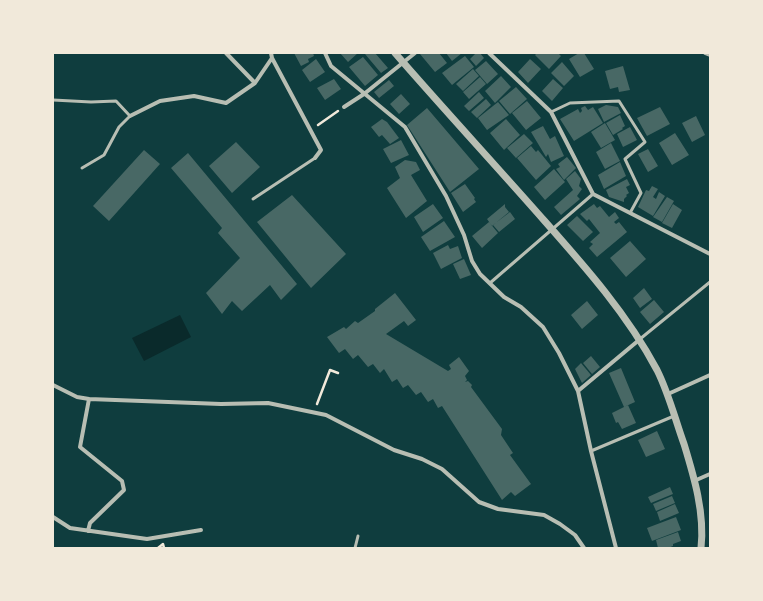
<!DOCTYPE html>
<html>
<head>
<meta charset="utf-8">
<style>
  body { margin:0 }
  #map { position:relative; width:763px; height:601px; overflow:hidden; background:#0f3d3e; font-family:"IBM Plex Sans",sans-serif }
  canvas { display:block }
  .frame { position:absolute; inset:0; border:54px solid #f1e9da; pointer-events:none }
</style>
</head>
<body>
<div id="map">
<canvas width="763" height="601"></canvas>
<div class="frame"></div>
</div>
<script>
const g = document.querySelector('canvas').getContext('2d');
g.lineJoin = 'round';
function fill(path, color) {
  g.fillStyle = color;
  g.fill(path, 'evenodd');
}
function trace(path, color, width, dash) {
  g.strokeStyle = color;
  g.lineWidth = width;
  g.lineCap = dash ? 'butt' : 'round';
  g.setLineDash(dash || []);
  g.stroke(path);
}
fill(new Path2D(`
  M180 315 191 337 144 361 132 338Z`), '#0a2a2b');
fill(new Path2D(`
  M294 53H313L314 56 308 59 309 62 301 66Z
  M340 53H358L348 62Z
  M366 53H375L388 68 381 73 365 54Z
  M439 53 447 63 435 72 420 54Z
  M446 53H462L452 61Z
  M476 53H480L484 58 476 66 470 59Z
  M537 53H558L561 56 549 69 535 55Z
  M579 53H584L594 69 580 77 569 59Z
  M465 56 474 67 452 85 442 73Z
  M363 57 378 75 365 86 349 67Z
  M316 59 325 72 310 82 302 70Z
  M530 59 541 69 528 83 518 72Z
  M486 61 498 74 487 84 475 70Z
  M562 62 574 76 564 86 551 73Z
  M623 66 630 90 619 92 618 87 610 89 605 71Z
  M473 69 479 76 463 91 456 84Z
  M501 76 511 87 495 103 485 91Z
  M480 77 486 84 469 99 463 92Z
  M334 79 341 89 325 100 317 88Z
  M553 79 563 88 552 101 542 91Z
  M389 80 394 86 379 98 374 92Z
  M516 87 527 99 510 114 499 101Z
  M479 92 484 98 469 111 464 106Z
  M401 94 410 104 399 114 390 104Z
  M486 99 491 105 477 118 471 112Z
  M527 101 541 118 526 130 512 113Z
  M498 102 509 115 487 130 478 118Z
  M606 105 618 107 621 113 604 122 598 109Z
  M585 106 588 110 593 107 603 123 574 141 560 119 578 109 580 113 582 111 581 108Z
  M660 107 670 124 647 136 637 118Z
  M427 108 479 169 450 192 407 125Z
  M620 115 625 126 622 128 623 129 613 135 606 123Z
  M696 116 705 135 692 142 682 123Z
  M382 119 387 122 399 138 390 144 382 135 379 137 371 127Z
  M506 119 520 135 504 150 490 133Z
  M605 123 615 140 601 148 591 132Z
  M543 126 550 139 555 136 564 156 551 162 548 154 546 157 531 132Z
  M630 127 637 140 623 147 617 134Z
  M675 133 689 155 672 165 659 143Z
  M524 134 533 143 516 158 507 148Z
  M401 140 409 155 391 163 383 149Z
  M236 142 260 167 232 193 209 166Z
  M611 143 620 161 605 169 596 152Z
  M531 146 536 152 538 150 551 166 536 180 517 158Z
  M648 149 658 166 648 172 638 154Z
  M144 150 160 164 109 221 93 206Z
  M188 153 297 284 281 300 270 285 242 311 232 301 222 314 206 293 240 258 218 233 222 228 171 168Z
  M567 157 576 168 564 180 556 169 560 167 558 164Z
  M405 160 416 162 420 170 411 175 427 201 406 218 387 188 400 178 395 167Z
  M620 162 626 176 604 189 598 175Z
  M554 169 565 182 545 200 534 187Z
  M575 171 581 179 579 186 582 189 577 196 580 199 561 215 554 207 573 190 566 179Z
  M627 179 630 185 626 187 629 193 626 195 627 196 624 199V202L609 197 606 190Z
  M465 184 475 198 474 199 476 202 463 212 451 193Z
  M652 186 658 189 653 197 656 199 659 192 665 196 653 216 638 207 646 190 649 191Z
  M292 195 346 254 311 288 257 222Z
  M667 197 674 201 662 222 653 217Z
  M433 204 443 218 423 232 414 217Z
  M505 204V207L509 212 492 226 487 219Z
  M594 204 597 208 600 206 609 217 615 212 619 218 614 222 616 224 619 222 627 232 597 257 589 248 593 244 590 242 600 233 589 219 587 221 580 214Z
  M673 204 682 210 672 228 662 223Z
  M510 212 515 219 499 232 493 225Z
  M577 216 593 232 583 241 567 225Z
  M444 221 455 237 430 251 421 237Z
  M489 222 498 233 482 248 472 236Z
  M630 241 646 259 626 277 610 258Z
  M448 245 450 249 458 246 462 258 441 269 433 253Z
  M464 259 471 275 460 279 453 264Z
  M644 288 652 299 640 308 633 298Z
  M395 293 416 320 408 326 404 321 386 334 448 371 451 369 449 365 459 357 469 371 465 376 467 380 465 382 468 381 472 385 471 387 502 429 501 435 513 453 510 455 531 484 515 496 511 492 502 500 442 406 438 408 433 399 428 402 421 392 416 395 408 385 403 388 397 379 392 382 384 369 380 373 373 364 368 367 358 355 353 359 345 349 339 353 327 337 344 327 346 329 355 321 358 323 375 311V309Z
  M654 300 664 312 650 324 640 312Z
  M587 301 598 315 582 329 571 315Z
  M591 356 600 367 592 374 583 363Z
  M581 363 591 375 582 383 575 369Z
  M621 368 635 402 624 407 609 373Z
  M628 405 636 423 622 429 618 422 616 423 612 413Z
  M657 431 665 449 646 457 638 440Z
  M670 487 673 494 651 503 648 497Z
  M672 496 675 503 656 511 653 504Z
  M675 504 679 513 660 521 657 512Z
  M676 517 681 530 652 541 647 528Z
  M678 532 681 541 673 544V546L668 548H658L656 540Z`), '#486865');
trace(new Path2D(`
  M318 125 338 111
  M317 404 330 370 338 373
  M158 548 163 544 164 548`), '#f1e9da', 2.5);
trace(new Path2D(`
  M53 100 91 102 116 101 130 116 119 127 104 155 82 168
  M551 112 570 103 619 101 645 142 625 159 641 193 630 213
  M253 199 315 158
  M490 283 593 194
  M640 339 710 282
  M591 451 674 416
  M355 548 358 536`), '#b8beb3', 3);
trace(new Path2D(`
  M226 53 255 83
  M325 53 331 66 405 127 446 196 464 235 472 261 480 274 504 297 521 307 543 327 559 353 578 391 591 451 616 548
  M489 53 551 112 593 194 710 254
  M705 53 710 55
  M272 58 321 150 315 158
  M344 107 364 94 415 53
  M130 116 160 101 194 96 226 103 255 83 272 58 271 53
  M53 385 77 397 89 399 221 404 268 403 326 415 394 450 422 459 442 469 479 502 498 509 544 515 560 524 575 535 584 548
  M578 391 639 340
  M668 394 710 375
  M694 481 710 474
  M53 517 70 528 147 539 201 530
  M88 531 90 523 124 490 122 481 80 447 89 399`), '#b8beb3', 4);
trace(new Path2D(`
  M395 53C441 106 488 157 534 209 579 260 625 310 657 370 669 394 675 419 684 444 694 477 705 513 701 548`), '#b8beb3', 7);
</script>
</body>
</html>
